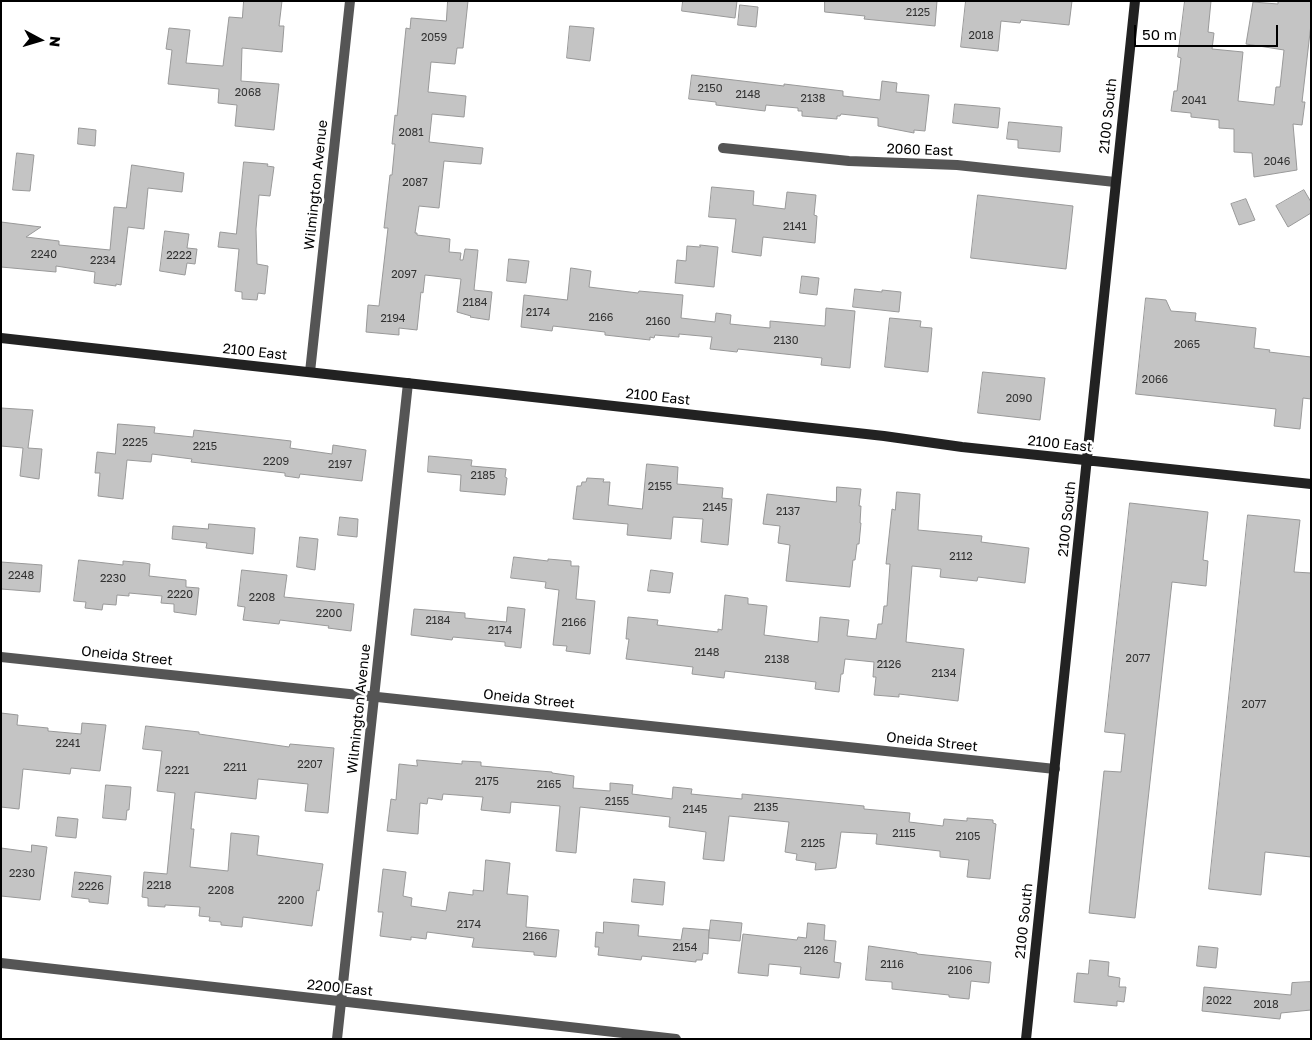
<!DOCTYPE html>
<html>
<head>
<meta charset="utf-8">
<style>
  body { margin:0 }
  #map { position:relative; width:1312px; height:1040px; overflow:hidden; background:#fff; font-family:"Golos Text",sans-serif }
  canvas { display:block }
  .frame { position:absolute; inset:0; border:2px solid #000; pointer-events:none }
  .north { position:absolute; left:15px; top:15px; width:50px; height:50px; -webkit-text-stroke:4px #fff; paint-order:stroke; rotate:96deg; font-size:14px; font-weight:700; line-height:20px; text-align:center; color:#000 }
  .north::after { content:''; display:block; margin:auto; width:18px; height:22px; background:#000; clip-path:polygon(50% 0,100% 100%,50% 72%,0 100%) }
  .scale { position:absolute; left:1134px; top:25px; width:144px; height:22px; box-sizing:border-box; border:2px solid #000; border-top:0; padding-left:6px; font-size:15px; line-height:18px; white-space:nowrap; color:#000; -webkit-text-stroke:4px #fff; paint-order:stroke }
</style>
</head>
<body>
<div id="map">
<canvas width="1312" height="1040"></canvas>
<div class="frame"></div>
<div class="north">N</div>
<div class="scale">50 m</div>
</div>
<script>
const g = document.querySelector('canvas').getContext('2d');
g.lineJoin = 'round';
function fill(path, color) {
  g.fillStyle = color;
  g.fill(path, 'evenodd');
}
function trace(path, color, width, dash) {
  g.strokeStyle = color;
  g.lineWidth = width;
  g.lineCap = dash ? 'butt' : 'round';
  g.setLineDash(dash || []);
  g.stroke(path);
}
function write(font, color, halo, rows, align = 'center') {
  g.font = font + ' "Golos Text",sans-serif';
  g.lineWidth = 5;
  g.setLineDash([]);
  g.textBaseline = 'middle';
  g.strokeStyle = halo;
  g.fillStyle = color;
  for (const [text, x, y, turn = 0] of rows) {
    g.save();
    g.translate(x, y);
    g.rotate((+turn || 0) * Math.PI / 180);
    g.textAlign = isNaN(turn) ? turn : align;
    if (halo) g.strokeText(text, 0, 0);
    g.fillText(text, 0, 0);
    g.restore();
  }
}
const building = new Path2D(`
  M244 1H282L279 26H284L282 52 242 48 241 81 279 84 274 130 235 126 237 105 218 103 219 89 168 84 172 50 166 49 169 28 190 30 186 63 223 66 229 17 242 18Z
  M448 1H468L463 48H457L455 64 431 62 428 92 466 96 464 117 432 114 429 142 483 148 481 164 444 161 439 208 419 206 415 233H417V235L450 239 449 252 461 253 460 260H463L465 249 478 250 474 290 492 292 489 320 470 317 471 316 457 312 461 279 425 275 423 293 421 292 417 330 399 328V335L366 332 368 305 379 306 388 228H384L390 175H392L395 144H392L395 115 397 116 406 28 410 29 411 18 446 21Z
  M683 1H737L735 18 682 11Z
  M825 1H937L935 26 864 19 865 16 825 12Z
  M966 1H1072L1069 25 1021 20 1020 23 1001 21 998 51 961 47Z
  M1185 1H1211L1208 32 1214 33 1212 49 1243 52 1238 101 1274 105 1276 87H1280L1284 50 1246 44 1253 2 1278 4V1H1311V24L1302 102H1305L1302 125 1293 124 1297 170 1254 177 1252 153 1234 152V129L1219 128V120L1191 117V113L1171 111 1174 91H1177L1181 58 1178 57Z
  M740 5 758 7 756 27 738 25Z
  M570 26 594 28 590 61 567 58Z
  M692 75 784 86V84L843 91V96L880 100 882 81 897 83 896 92 929 95 925 131 914 130V133L878 126V118L841 114 840 116H837V119L802 116V111H798V108L766 105 765 111 716 105V102L689 99Z
  M955 104 1000 108 998 128 953 123Z
  M1009 122 1062 127 1060 152 1018 148V140L1007 139Z
  M79 128 96 130 95 146 78 144Z
  M17 153 34 155 30 191 13 190Z
  M244 162 268 164 267 166 274 167 270 196 259 195 256 229 257 264 268 266 265 294 258 293 257 300 242 299V292L235 291 239 249 218 247 220 232 236 234Z
  M132 165 184 173 182 192 148 188 144 229 128 227 121 285 116 284V286L94 283 95 272 56 266V272L1 267V222L41 227 26 237 59 241V245L110 250 114 207 126 208Z
  M712 187 754 191 753 205 785 209 787 192 816 195 814 215 817 216 815 243 763 237 761 256 732 252 736 219 709 217Z
  M1304 190 1311 202V213L1288 227 1276 206Z
  M978 195 1073 206 1066 269 971 258Z
  M1246 199 1255 220 1239 225 1231 204Z
  M165 231 189 234 187 248 197 249 195 264 187 263 185 275 160 271Z
  M700 245 718 247 714 287 675 283 677 260 686 261 687 246 700 247Z
  M509 259 529 261 526 283 507 281Z
  M571 268 591 271 589 287 638 293 639 291 683 295 681 318 715 322 716 313 731 315 730 324 770 328V321L825 326 826 308 855 311 850 368 821 365 822 358 738 349 737 352 710 349 712 337 679 334V337L655 335 654 338 650 337V340L605 335V332L553 326 552 331 521 327 524 295 567 300Z
  M802 276 819 278 817 295 800 293Z
  M855 289 882 292V290L901 292 899 312 853 307Z
  M1146 298 1166 300 1171 311 1196 313 1195 321 1256 328 1254 348 1270 350 1269 352 1311 357V399L1303 398 1300 429 1274 426 1276 409 1136 394Z
  M890 318 921 321 920 327 932 328 928 372 885 367Z
  M983 372 1045 378 1040 420 978 413Z
  M1 408 33 410 28 448 42 449 39 479 20 476 23 448 1 446Z
  M118 424 155 427 154 433 193 437 194 430 291 441 290 448 332 454 333 445 366 450 362 481 300 474 299 478 285 476V473L191 462 192 459 152 454 151 462 127 460 123 499 98 496 100 473H95L97 452 115 454Z
  M429 456 472 460 471 466 506 469 505 477 507 478 505 495 460 491 461 475 428 472Z
  M647 464 678 467 677 484 723 488 722 498 732 499 728 545 701 542 703 519 673 517 671 539 627 535 628 524 573 519 577 486H581L582 482H586L587 478 604 479 603 482H610L608 505 642 509Z
  M837 487 861 489 859 506H861L860 523H861L859 544H857L855 560H853L850 587 786 581 790 545 778 543 780 526 763 524 767 494 836 502Z
  M897 492 920 494 918 530 982 536 981 542 1029 548 1025 583 978 577 977 581 940 577 941 569 912 566 906 642 964 649 958 701 899 694V697L874 695 876 677H873L874 662 845 659 843 674H841L839 692 815 689 816 682 725 671 724 678 692 674 693 667 626 659 629 639H626L628 617 658 620 657 625 718 632V629L722 630 725 595 748 598V604L767 606 764 635 818 642 820 617 849 620 847 636 876 639 878 624H882L884 606H887L890 564H886L892 509 895 510Z
  M1130 503 1208 512 1203 560 1208 561 1206 586 1172 582 1135 918 1089 913 1104 771 1121 772 1125 734 1105 732Z
  M1248 515 1300 520 1294 572 1311 573V857L1265 852 1261 895 1209 889Z
  M340 517 358 519 357 537 338 535Z
  M209 524 255 528 253 554 206 548 207 543 172 539 173 526 208 529Z
  M300 537 318 539 315 570 297 567Z
  M514 557 548 561V559L571 561V566H579L576 599 595 601 590 654 566 651 567 646 553 645 559 590 545 588 546 582 511 578Z
  M79 560 123 565V561L145 563 150 564 149 576 186 580V587L199 588 196 615 174 612V604L161 603 162 596 129 593V596L117 595 116 605 103 604 102 610 85 608 86 602 74 601Z
  M1 562 42 565 40 592 1 589Z
  M242 570 287 575 284 597 354 604 351 631 328 628 329 626 280 620 279 624 243 620 245 607 238 606Z
  M651 570 673 573 670 593 648 591Z
  M508 607 525 609 521 648 505 646V642L453 637 452 640 411 635 414 609 465 613V618L506 622Z
  M1 713 18 715 17 725 48 728V731L81 734 82 723 106 725 100 771 71 768 70 774 23 769 19 809 1 807Z
  M146 726 199 732V734L289 747 290 744 334 748 328 813 305 811 308 784 258 779 256 799 195 792 191 829H194L190 867 228 871 231 833 259 836 257 855 323 864 319 891 317 890 312 926 243 917 242 927 221 925V922L209 921 210 917 199 916 200 907 165 905V907L148 906V898L142 897 144 872 167 874 175 793 157 791 162 751 143 749Z
  M417 760 462 764V761L481 762V766L552 772V773L574 776 573 788 610 791V783L633 785 632 794 672 799 673 787 692 789 691 794 742 799V794L864 806V809L910 813 909 822 943 826 944 819 967 821V818L993 820V823L996 824 990 879 967 877 969 860 940 857V851L876 844 877 834 841 832 836 868 815 870 816 863 796 860 797 854 785 852 789 822 729 816 724 861 703 859 706 832 669 827 670 817 580 807 576 853 556 851 560 806 511 802 510 813 481 810 483 797 443 794 442 800 428 798 427 804 420 803 418 834 387 831 391 799 396 800 399 764 417 766Z
  M106 785 131 787 129 810H127L126 820 103 818Z
  M58 817 78 819 76 838 56 836Z
  M32 845 47 847 40 900 1 896V848L31 852Z
  M486 860 510 863 507 894 528 896 526 927 559 930 556 957 534 955V952L472 947 474 938 427 932 426 939 411 937V940L380 936 383 912H378L383 869 406 872 403 896 412 898 411 906 446 911 449 892 473 895V890L483 891Z
  M75 872 111 876 108 904 89 902V899L72 897Z
  M634 879 665 882 663 905 632 902Z
  M711 920 742 923 740 941 709 938Z
  M604 922 639 925 638 936 681 940 683 928 709 930 708 954 703 953 702 960H696V962L642 956 641 960 598 955 599 947H595L596 932 603 933Z
  M808 923 825 925 824 940 836 941 834 962 841 963 839 978 800 974 801 967 769 964 768 976 738 973 743 934 797 940 798 937 806 938Z
  M869 946 917 953V954L991 962 989 983 971 981 969 999 949 997V995L892 989V982L866 980Z
  M1199 946 1218 948 1216 968 1197 966Z
  M1090 960 1109 962 1108 976 1120 978 1119 987H1126L1124 1002 1117 1001V1006L1074 1002 1077 973 1088 974Z
  M1311 982V1010L1281 1013 1280 1019 1202 1011 1204 987 1291 995 1292 983Z`);
fill(building, '#c4c4c4');
trace(building, '#999', 1);
trace(new Path2D(`
  M723 148 849 161 957 165 1115 182
  M310 372 350 1
  M1 657 1055 769
  M1 963 676 1039
  M337 1039 408 383`), '#555', 10);
trace(new Path2D(`
  M1 338 884 436 962 447 1311 484
  M1026 1039 1135 1`), '#222', 10);
write('11px', '#313131', null, [
  ["2125",918,13],
  ["2018",981,36],
  ["2059",434,38],
  ["2150",710,89],
  ["2068",248,93],
  ["2148",748,95],
  ["2138",813,99],
  ["2041",1194,101],
  ["2081",411,133],
  ["2046",1277,162],
  ["2087",415,183],
  ["2141",795,227],
  ["2240",44,255],
  ["2222",179,256],
  ["2234",103,261],
  ["2097",404,275],
  ["2184",475,303],
  ["2174",538,313],
  ["2166",601,318],
  ["2194",393,319],
  ["2160",658,322],
  ["2130",786,341],
  ["2065",1187,345],
  ["2066",1155,380],
  ["2090",1019,399],
  ["2225",135,443],
  ["2215",205,447],
  ["2209",276,462],
  ["2197",340,465],
  ["2185",483,476],
  ["2155",660,487],
  ["2145",715,508],
  ["2137",788,512],
  ["2112",961,557],
  ["2248",21,576],
  ["2230",113,579],
  ["2220",180,595],
  ["2208",262,598],
  ["2200",329,614],
  ["2184",438,621],
  ["2166",574,623],
  ["2174",500,631],
  ["2148",707,653],
  ["2077",1138,659],
  ["2138",777,660],
  ["2126",889,665],
  ["2134",944,674],
  ["2077",1254,705],
  ["2241",68,744],
  ["2207",310,765],
  ["2211",235,768],
  ["2221",177,771],
  ["2175",487,782],
  ["2165",549,785],
  ["2155",617,802],
  ["2135",766,808],
  ["2145",695,810],
  ["2115",904,834],
  ["2105",968,837],
  ["2125",813,844],
  ["2230",22,874],
  ["2218",159,886],
  ["2226",91,887],
  ["2208",221,891],
  ["2200",291,901],
  ["2174",469,925],
  ["2166",535,937],
  ["2154",685,948],
  ["2126",816,951],
  ["2116",892,965],
  ["2106",960,971],
  ["2022",1219,1001],
  ["2018",1266,1005]
]);
write('14px', '#000', '#fff', [
  ["2100 South",1108,116,-84],
  ["2060 East",920,150,2],
  ["Wilmington Avenue",316,185,-84],
  ["2100 East",255,352,6],
  ["2100 East",658,397,6],
  ["2100 East",1060,444,6],
  ["2100 South",1067,519,-84],
  ["Oneida Street",127,656,6],
  ["Oneida Street",529,699,6],
  ["Wilmington Avenue",359,709,-84],
  ["Oneida Street",932,742,6],
  ["2100 South",1024,921,-84],
  ["2200 East",340,988,6]
]);
</script>
</body>
</html>
